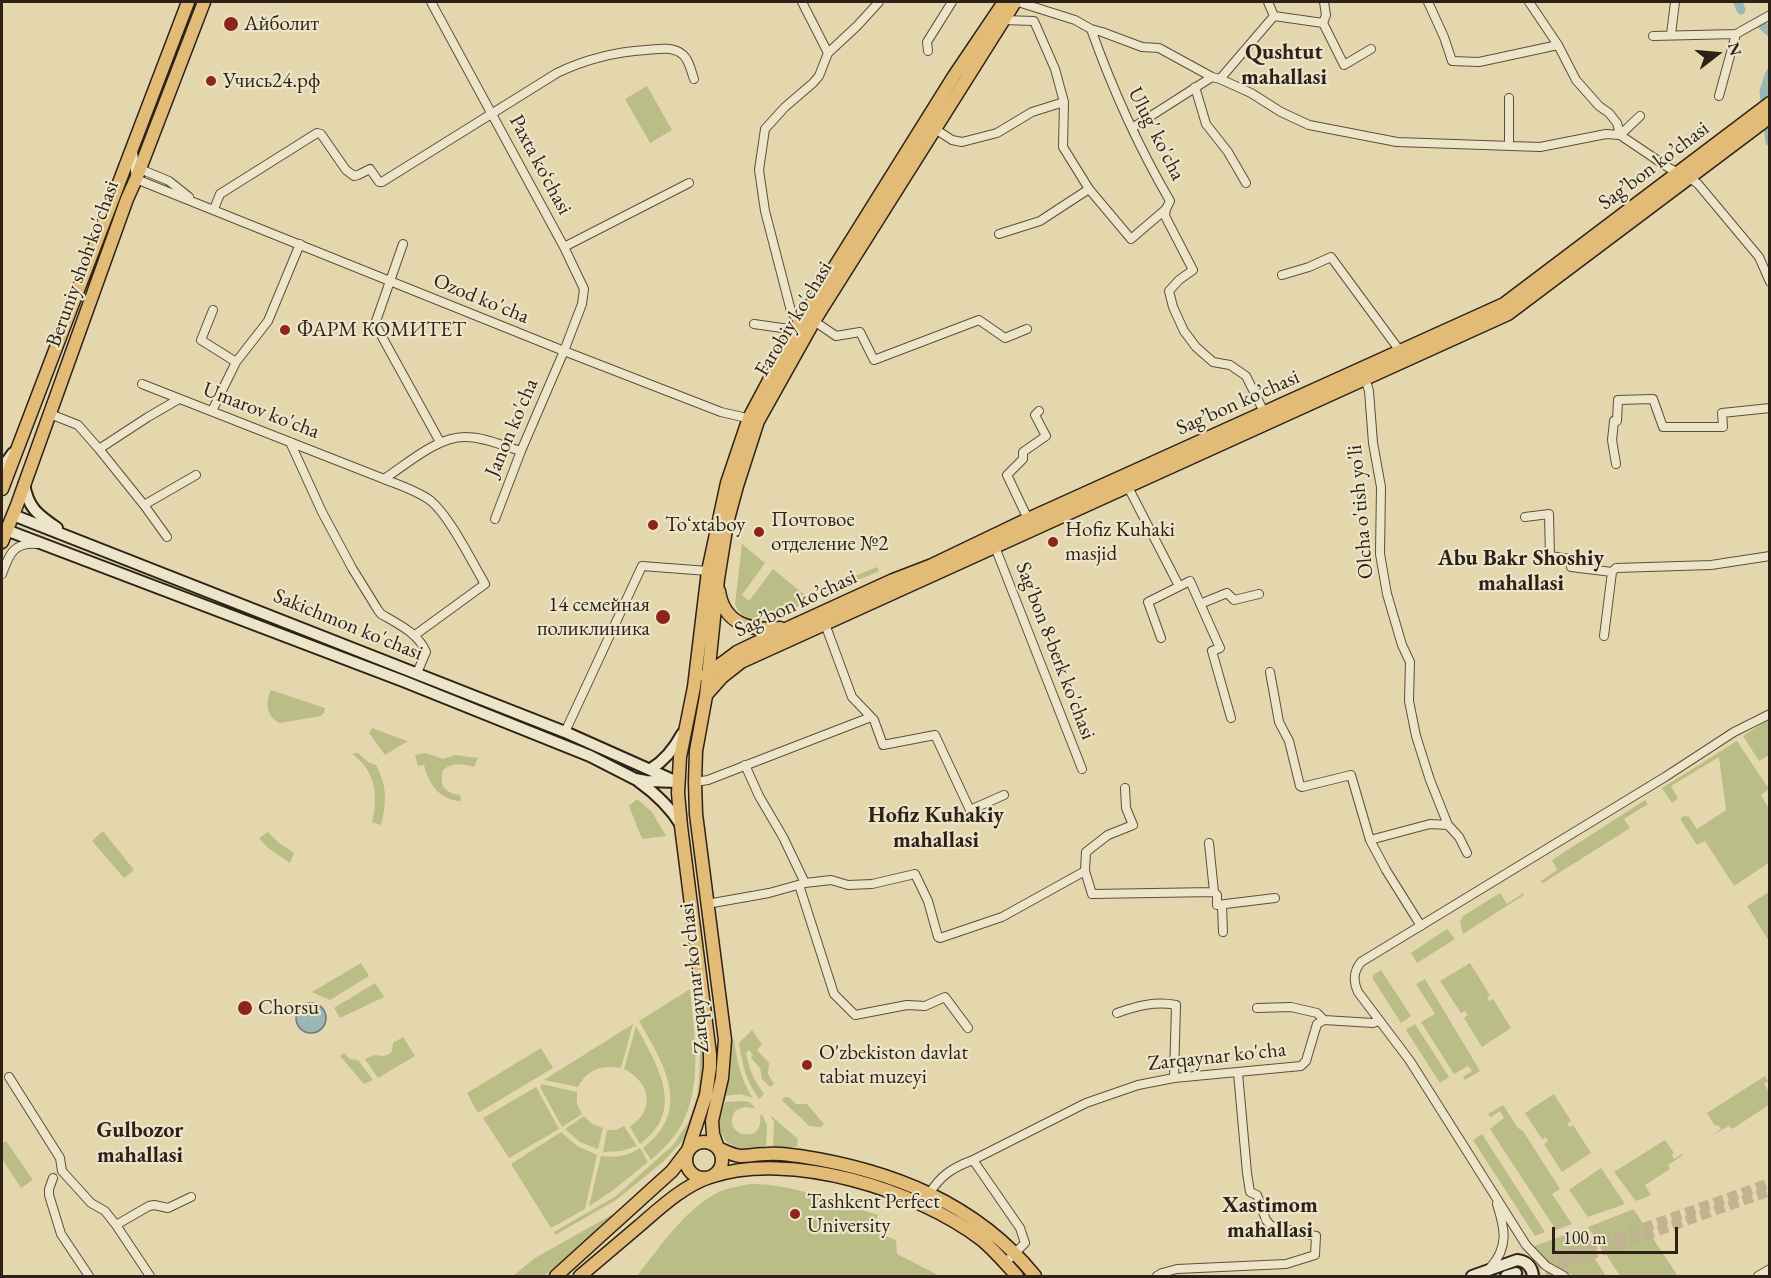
<!DOCTYPE html>
<html>
<head>
<meta charset="utf-8">
<style>
  body { margin:0 }
  #map { position:relative; width:1771px; height:1278px; overflow:hidden; background:#e4d7ae; font-family:"EB Garamond",serif }
  canvas { display:block }
  .frame { position:absolute; inset:0; border:3px solid #2e2218; pointer-events:none }
  .north { position:absolute; left:1687px; top:24px; width:60px; height:60px; -webkit-text-stroke:4px #ede5ca; paint-order:stroke; rotate:74deg; font-size:16px; font-weight:700; line-height:24px; text-align:center; color:#2e2218 }
  .north::after { content:''; display:block; margin:auto; width:21px; height:27px; background:#2e2218; clip-path:polygon(50% 0,100% 100%,50% 72%,0 100%) }
  .scale { position:absolute; left:1552px; top:1227px; width:126px; height:27px; box-sizing:border-box; border:3px solid #2e2218; border-top:0; padding-left:8px; font-size:18px; line-height:21px; white-space:nowrap; color:#2e2218; -webkit-text-stroke:4px #ede5ca; paint-order:stroke }
</style>
</head>
<body>
<div id="map">
<canvas width="1771" height="1278"></canvas>
<div class="frame"></div>
<div class="north">N</div>
<div class="scale">100 m</div>
</div>
<script>
const g = document.querySelector('canvas').getContext('2d');
g.lineJoin = 'round';
function fill(path, color) {
  g.fillStyle = color;
  g.fill(path, 'evenodd');
}
function trace(path, color, width, dash) {
  g.strokeStyle = color;
  g.lineWidth = width;
  g.lineCap = dash ? 'butt' : 'round';
  g.setLineDash(dash || []);
  g.stroke(path);
}
function write(font, color, halo, rows, align = 'center') {
  g.font = font + ' "EB Garamond",serif';
  g.lineWidth = 4.5;
  g.setLineDash([]);
  g.textBaseline = 'middle';
  g.strokeStyle = halo;
  g.fillStyle = color;
  for (const [text, x, y, turn = 0] of rows) {
    g.save();
    g.translate(x, y);
    g.rotate((+turn || 0) * Math.PI / 180);
    g.textAlign = isNaN(turn) ? turn : align;
    if (halo) g.strokeText(text, 0, 0);
    g.fillText(text, 0, 0);
    g.restore();
  }
}
fill(new Path2D(`
  M647 86 672 130 650 143 625 99Z
  M742 544 765 563 742 595 749 601 773 569 806 596 877 567 879 571C856 581 833 591 809 601 793 608 774 620 756 619 745 618 739 614 735 604Z
  M271 690 325 708 324 713 321 716 280 723C266 717 265 702 271 690Z
  M1769 719V755L1759 761 1743 736Z
  M372 728 407 741H408L385 755 369 733Z
  M1737 741 1769 789 1761 795 1769 809 1770 862 1734 886 1705 841 1697 845 1680 819 1684 816 1689 817 1697 829 1726 810 1719 757 1671 786 1678 798 1672 803 1662 788Z
  M358 753 368 762 376 765C387 785 387 803 381 825L372 822C379 797 375 769 352 754Z
  M426 753 443 759 455 755 478 758 474 767C462 764 453 762 443 770 439 785 444 793 460 795L461 801C439 800 429 784 424 765L418 766 415 755Z
  M637 799 652 812 666 836 642 839 629 806Z
  M1645 800 1648 804 1624 819 1630 828 1543 883 1541 882V881L1557 870 1552 860Z
  M103 831 134 870 124 878 92 841Z
  M268 832 279 843 294 853 290 863 267 847 259 838Z
  M1769 892V941L1747 906Z
  M1500 893 1507 904 1523 893 1524 895 1463 934 1460 922 1463 916Z
  M1447 929 1455 939 1417 963 1411 953Z
  M361 963 369 976 330 1000 312 992Z
  M1470 963 1490 995 1487 998 1489 1001 1493 999 1511 1028 1482 1047 1464 1018 1468 1015 1465 1011 1461 1013 1440 981Z
  M1381 970 1411 1016 1401 1023 1373 979V975Z
  M1425 979 1480 1071 1465 1080 1463 1077 1472 1071 1468 1066 1454 1074 1421 1022 1435 1014 1416 984Z
  M375 983 384 997 340 1018 334 1008Z
  M690 989C694 1034 703 1083 682 1124 674 1139 663 1149 651 1160L643 1148C693 1110 664 1064 639 1021Z
  M633 1024 621 1068C602 1065 587 1069 578 1087L544 1080Z
  M1415 1024 1449 1077 1440 1083 1406 1030Z
  M636 1026C657 1065 687 1110 640 1144L630 1127C656 1109 650 1082 624 1069Z
  M752 1030 762 1044 757 1050 769 1063 768 1074 774 1084 770 1087 762 1079 760 1068 751 1058 753 1055 749 1050 746 1053C749 1069 754 1081 764 1094L759 1099C745 1079 743 1066 739 1043Z
  M403 1037 415 1056 378 1078 365 1059 375 1055 384 1056 389 1054 392 1051 393 1043Z
  M732 1041H734C738 1064 740 1078 753 1098L741 1094 725 1096Z
  M541 1048 553 1068 478 1113 467 1093Z
  M704 1048 702 1090 689 1131 684 1139 664 1161 616 1200 555 1235 554 1232 616 1196 673 1145 688 1123 697 1097 699 1081 700 1049Z
  M344 1053 350 1059 358 1060 373 1080 364 1084 340 1056Z
  M1765 1076 1768 1081 1764 1084 1769 1092V1105L1732 1129 1729 1126 1713 1135 1721 1129 1718 1125 1715 1126 1707 1113Z
  M542 1084 577 1092V1104L582 1114 562 1127 540 1087Z
  M536 1087 559 1129 509 1158 483 1118Z
  M1554 1094 1571 1121 1567 1124 1570 1127 1573 1125 1591 1153 1562 1172 1544 1144 1548 1141 1546 1137 1542 1139 1525 1113Z
  M785 1097 790 1098 796 1104H807L824 1124 821 1127 809 1126C800 1116 790 1109 782 1100Z
  M741 1101 749 1102 755 1107 753 1108 745 1107 736 1110C718 1135 765 1147 760 1116L762 1114 767 1125 766 1146 741 1149 728 1143 725 1140 718 1127 725 1102Z
  M1503 1105 1518 1128 1523 1131 1560 1189 1552 1194 1572 1224 1556 1230 1490 1129 1504 1118 1500 1111 1491 1117 1488 1114Z
  M770 1115 798 1139 797 1147H773L774 1122Z
  M584 1116 592 1124 603 1128 598 1149 580 1142 565 1129Z
  M624 1126 637 1146 621 1151 603 1152 607 1130H616Z
  M561 1132 577 1146 597 1155 585 1209 551 1228 511 1164Z
  M1482 1134 1545 1232 1535 1236 1473 1140Z
  M1665 1140 1674 1153 1672 1155 1674 1159 1682 1154 1683 1155 1668 1165 1670 1169 1645 1185 1651 1195 1636 1201 1614 1172Z
  M6 1141 33 1180 21 1188 2 1159V1144Z
  M640 1148 648 1162 612 1191 589 1206 601 1156C615 1158 627 1156 640 1148Z
  M1601 1168 1625 1204 1588 1217 1569 1190Z
  M751 1184C794 1184 837 1202 878 1215L871 1230 896 1240 897 1254 940 1276H637C660 1247 682 1213 715 1194 726 1188 739 1186 751 1184Z
  M1634 1209V1210L1678 1276H1620L1588 1227Z
  M615 1213 616 1215 544 1276H513L535 1258Z
  M1577 1231 1606 1276C1569 1276 1557 1278 1534 1246Z`), '#babd86');
const water = new Path2D(`
  M296 1018a15 15 0 1 1 30 0a15 15 0 1 1-30 0Z`);
fill(water, '#99b7b5');
trace(water, '#6e7b76', 1.5);
trace(new Path2D(`
  M1738 2 1741 10
  M1763 26 1770 32
  M1770 73 1764 91 1770 142`), '#99b7b5', 9);
trace(new Path2D(`
  M1516 1273 1770 1183
  M1531 1276 1770 1191`), '#c0b390', 10, [10, 5]);
const street = new Path2D(`
  M431 2 564 247 584 289 582 304 564 351 521 451 495 519
  M802 2 828 53
  M1018 2 1075 20 1091 29 1102 32 1142 47 1159 48 1212 77 1220 79 1251 93 1281 112 1309 125 1397 142 1540 147 1606 134 1620 135
  M1428 2 1444 37 1452 61 1479 62 1558 45
  M1529 2 1558 45 1576 80 1599 106 1609 113 1617 123 1620 135 1669 168 1690 178 1698 184 1759 257 1770 282
  M1274 16 1323 23 1344 65 1371 49
  M1003 20 1034 21 1055 69 1064 102 1063 147 1089 189 1131 239 1166 209
  M1323 23 1326 15 1324 2
  M1091 29C1112 88 1138 146 1170 201L1166 209 1165 216 1193 270 1179 280 1169 291 1173 307 1184 331 1196 347 1213 362 1230 365 1246 376 1264 412
  M1671 34 1675 2
  M1653 36 1736 34
  M928 51 927 42 952 2
  M1220 79 1274 16 1268 2
  M1195 87 1206 124 1228 152 1246 183
  M1719 96 1736 34 1770 15
  M1509 98V146
  M1132 128 1212 77
  M935 129 952 140 962 142 997 133 1032 112 1064 102
  M1620 135 1640 116
  M133 152 136 179 564 351 721 412 751 419
  M137 170 140 169 169 181 189 197
  M214 209 220 194 317 133 321 134 346 170 354 176 358 175 370 169 379 182H382L557 73C586 59 614 52 646 50 658 49 672 46 682 54 689 59 691 71 694 79
  M999 234 1040 221 1089 189
  M403 244 375 324 440 442
  M564 247 689 183
  M1282 275 1309 267 1331 257 1400 351
  M814 321 836 336 860 332 874 360 979 320 1005 338 1027 329
  M754 324 796 330
  M801 325 791 311 765 211 759 170 765 129 785 107 813 83 819 76 828 53 857 26 879 2
  M236 362 268 321 300 244
  M1364 375 1369 391 1373 443 1381 487 1380 554 1387 594 1402 645 1410 662 1409 701 1416 736 1430 780 1448 825 1459 837 1467 853
  M142 384 384 479C399 485 418 491 431 501 450 517 472 562 485 584L415 635
  M212 411 236 362 201 340 213 310
  M50 414 78 425 99 449 144 505 167 537
  M290 442 322 512 352 568 378 610 381 614C398 624 418 633 426 652L417 673
  M99 449 148 417 179 399
  M1616 464 1612 440 1614 421H1617L1618 400 1653 399 1663 427H1723L1722 413 1770 408
  M384 479C407 464 438 436 466 437 485 437 503 446 521 451
  M1128 487 1179 586
  M144 505 196 475
  M1525 517 1549 514 1550 556 1570 559 1571 567 1612 572 1616 568 1711 565 1770 556
  M1028 519 1007 475 1023 459V452L1046 436 1035 415 1039 411
  M995 547 1082 769
  M2 574C9 555 13 542 37 544
  M1200 604 1227 593 1234 600 1259 594
  M825 624 852 697 874 720 883 745 935 735 970 810 1004 795
  M1604 636 1612 572
  M1161 638 1148 602 1190 581 1220 648 1212 651 1231 718
  M1270 672 1279 722 1289 741 1300 786 1302 787 1351 775 1370 840 1386 870 1421 926
  M565 732 642 566 708 571
  M745 765 759 796 783 837 805 883
  M695 782 708 780 871 717
  M1125 788 1126 808 1133 825 1108 835 1086 852 1085 871 1092 894 1214 892
  M1370 840 1430 824 1448 825
  M1209 843 1214 892 1217 895V905L1275 898
  M799 885 834 994 855 1015 907 1005 925 1006 945 997 968 1028
  M707 904 769 893 805 883 831 880 848 885 872 884 915 874 928 901 938 937 940 938 1002 917 1085 871
  M1222 905 1223 932
  M1257 1008 1291 1007 1317 1013 1324 1020
  M1117 1013C1136 1006 1155 1001 1176 1005L1174 1078
  M9 1077 60 1158 62 1171 91 1203 105 1211 116 1225 150 1276
  M973 1160 1020 1228 1025 1243 1005 1263
  M53 1178 49 1189V1195L61 1234 89 1276
  M929 1194C941 1175 952 1168 973 1160L1086 1103 1138 1085 1174 1078 1301 1066 1306 1061 1317 1024 1324 1020 1373 1023 1379 1021
  M116 1225 149 1206 154 1205 168 1208 191 1197
  M1490 1268C1509 1247 1505 1229 1497 1204
  M1157 1276 1162 1273 1177 1269 1286 1264 1315 1255 1316 1236 1271 1226 1266 1220 1257 1195 1250 1192 1247 1173 1238 1073
  M1564 1276 1546 1266 1526 1245 1410 1061 1358 992C1353 981 1353 972 1361 962L1665 777 1734 732 1770 714
  M1758 1276 1770 1269`);
const secondary = new Path2D(`
  M2 468 13 453
  M24 484C28 508 38 515 57 528
  M13 515 565 732 675 781
  M6 530 403 681 590 756 635 779 646 781 678 782
  M651 769C665 760 674 749 682 734
  M638 781C655 793 670 807 681 825
  M1472 1276 1517 1260C1527 1261 1532 1267 1533 1276
  M1506 1276 1516 1273`);
const primary = new Path2D(`
  M1015 2 814 321 758 421 737 486 727 523 718 579 706 696 696 751 695 782 696 814 725 1040 722 1078 712 1121 713 1134 718 1148C725 1151 732 1155 740 1156 749 1156 758 1154 767 1154 778 1153 789 1155 799 1156 891 1170 976 1203 1035 1276
  M2 489 188 2
  M2 542 17 505 127 199 136 179 204 2
  M719 591C724 624 750 631 780 628
  M705 676 737 652 764 639 893 580 932 565 1028 519 1504 304 1770 103
  M707 694 722 677 741 662 1508 314 1770 117
  M686 1160a18 18 0 1 1 36 0a18 18 0 1 1-36 0Z
  M556 1276 672 1171 688 1150 706 1095 710 1067V1054L681 826 678 793 680 757 694 687 708 571 727 483 749 418 799 324 954 76 1004 2
  M580 1276C599 1260 619 1243 639 1226 660 1208 683 1186 710 1177 790 1150 917 1190 982 1240 995 1251 1006 1264 1017 1276`);
trace(street, '#5c4f3e', 10);
trace(secondary, '#2e2218', 14);
trace(primary, '#2e2218', 15);
trace(street, '#ede5ca', 8);
trace(secondary, '#ede5ca', 10);
trace(primary, '#e2bc77', 12);
for (const [x, y, r, color] of [
  [231,24,8,"#8f2418"],
  [211,81,6,"#8f2418"],
  [285,330,6,"#8f2418"],
  [653,525,6,"#8f2418"],
  [759,532,6,"#8f2418"],
  [1053,542,6,"#8f2418"],
  [663,617,8,"#8f2418"],
  [245,1008,8,"#8f2418"],
  [807,1065,6,"#8f2418"],
  [795,1214,6,"#8f2418"]
]) {
  const dot = new Path2D();
  dot.arc(x, y, r, 0, 2 * Math.PI);
  g.fillStyle = color;
  g.fill(dot);
  trace(dot, '#ede5ca', 2);
}
write('21px', '#2e2218', '#ede5ca', [
  ["Айболит",244,24],
  ["Учись24.рф",223,81],
  ["ФАРМ КОМИТЕТ",297,330],
  ["Почтовое",771,520],
  ["отделение №2",771,544],
  ["Toʻxtaboy",665,525],
  ["Hofiz Kuhaki",1065,530],
  ["masjid",1065,554],
  ["14 семейная",650,605,"right"],
  ["поликлиника",650,629,"right"],
  ["Chorsu",258,1008],
  ["O'zbekiston davlat",819,1053],
  ["tabiat muzeyi",819,1077],
  ["Tashkent Perfect",807,1202],
  ["University",807,1226]
], 'left');
write('21px', '#2e2218', '#ede5ca', [
  ["Ulug' ko'cha",1156,134,63],
  ["Paxta ko‘chasi",540,165,62],
  ["Sag’bon ko’chasi",1654,166,-37],
  ["Beruniy shoh ko'chasi",83,264,-70],
  ["Ozod ko'cha",481,299,22],
  ["Farobiy ko'chasi",794,319,-59],
  ["Sag’bon ko’chasi",1238,403,-24],
  ["Umarov ko'cha",261,411,21],
  ["Janon ko'cha",512,428,-67],
  ["Olcha o'tish yo'li",1361,512,-95],
  ["Sag’bon ko’chasi",796,604,-25],
  ["Sakichmon ko'chasi",348,625,22],
  ["Sag'bon 8-berk ko'chasi",1055,651,69],
  ["Zarqaynar ko'chasi",695,978,-96],
  ["Zarqaynar ko'cha",1217,1057,-6]
]);
write('bold 22px', '#2e2218', '#ede5ca', [
  ["Qushtut",1284,53],
  ["mahallasi",1284,78],
  ["Abu Bakr Shoshiy",1521,559],
  ["mahallasi",1521,584],
  ["Hofiz Kuhakiy",936,816],
  ["mahallasi",936,841],
  ["Gulbozor",140,1131],
  ["mahallasi",140,1156],
  ["Xastimom",1270,1206],
  ["mahallasi",1270,1231]
]);
</script>
</body>
</html>
